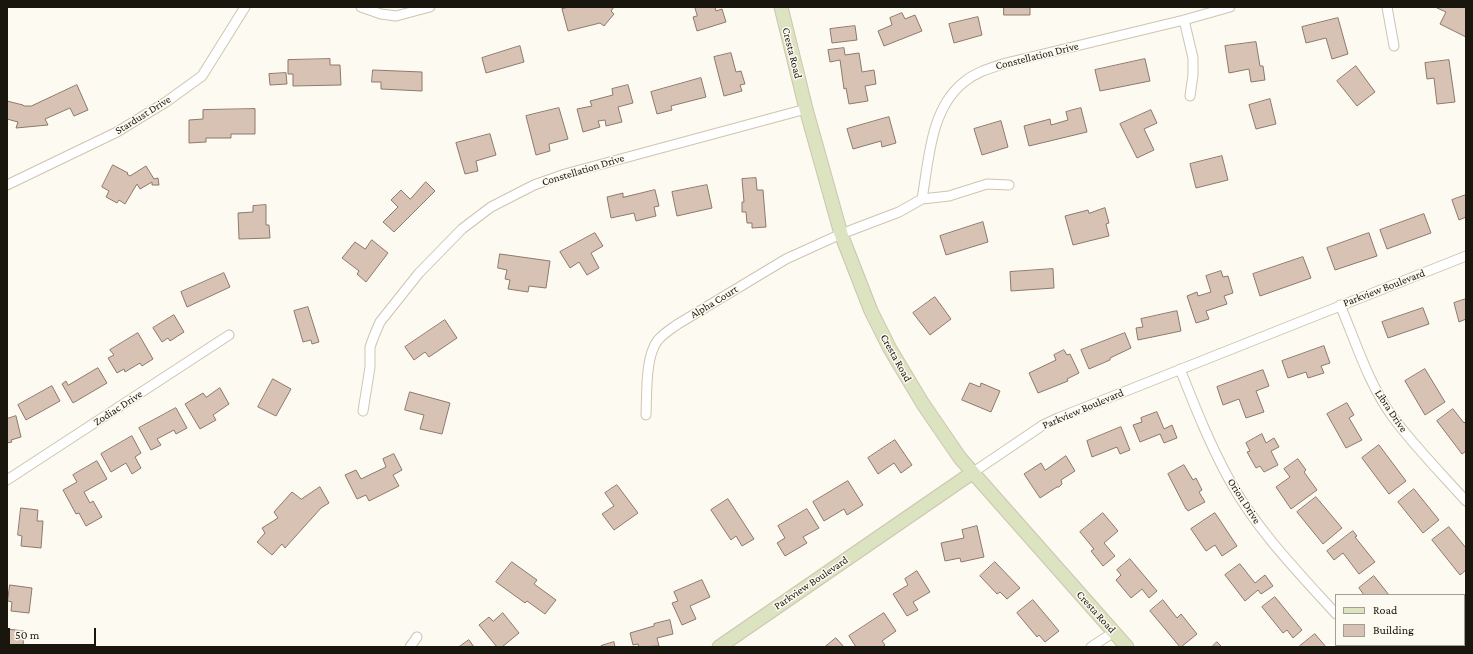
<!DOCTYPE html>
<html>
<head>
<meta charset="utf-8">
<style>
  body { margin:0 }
  #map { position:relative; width:1473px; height:654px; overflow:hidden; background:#fdfaf1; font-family:"Crimson Pro",serif }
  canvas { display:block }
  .frame { position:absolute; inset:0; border:8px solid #19160e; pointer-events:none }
  .legend { position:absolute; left:1335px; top:594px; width:130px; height:52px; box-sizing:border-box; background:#fdfaf1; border:1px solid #a29f96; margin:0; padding:5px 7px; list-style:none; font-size:12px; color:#19160e }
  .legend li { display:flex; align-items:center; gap:8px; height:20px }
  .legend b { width:20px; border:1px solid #a29f96 }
  .scale { position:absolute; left:8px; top:628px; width:88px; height:18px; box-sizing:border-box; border:2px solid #19160e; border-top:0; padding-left:5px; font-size:12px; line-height:14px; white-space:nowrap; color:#19160e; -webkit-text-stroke:3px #fdfaf1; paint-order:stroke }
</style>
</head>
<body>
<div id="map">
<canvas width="1473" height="654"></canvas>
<div class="frame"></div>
<ul class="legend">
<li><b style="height:5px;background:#dbe3c0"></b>Road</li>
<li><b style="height:11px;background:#d8c2b4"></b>Building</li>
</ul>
<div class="scale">50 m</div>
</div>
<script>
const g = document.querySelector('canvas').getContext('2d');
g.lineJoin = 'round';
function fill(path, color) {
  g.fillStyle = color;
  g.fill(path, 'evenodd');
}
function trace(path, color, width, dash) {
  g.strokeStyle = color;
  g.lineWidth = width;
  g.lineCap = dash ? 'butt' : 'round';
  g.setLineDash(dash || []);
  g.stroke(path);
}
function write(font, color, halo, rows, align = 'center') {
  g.font = font + ' "Crimson Pro",serif';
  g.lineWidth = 3;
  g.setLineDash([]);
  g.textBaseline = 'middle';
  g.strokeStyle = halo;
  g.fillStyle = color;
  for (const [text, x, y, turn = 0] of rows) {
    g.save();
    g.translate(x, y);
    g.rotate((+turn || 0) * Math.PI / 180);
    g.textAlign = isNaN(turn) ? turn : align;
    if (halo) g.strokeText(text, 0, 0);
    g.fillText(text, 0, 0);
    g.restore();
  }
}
const building = new Path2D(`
  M570 7H614L611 11 614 14 604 26 600 23 568 31 562 9Z
  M695 7H715L716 11 722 9 726 22 697 31 693 17 697 16Z
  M1004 7H1030V15H1004Z
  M1437 7H1463L1466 8V37L1440 24 1446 12 1437 8Z
  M902 13 905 19 915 15 922 31 884 46 878 31 892 25 890 18Z
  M978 17 982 35 954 43 949 24Z
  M1338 18 1348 54 1332 59 1326 38 1306 43 1302 27Z
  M855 26 857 40 832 43 830 29Z
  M1256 42 1260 66H1263L1265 80 1251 82 1249 69 1229 73 1225 46Z
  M520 46 524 62 486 73 482 58Z
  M844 48 845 55 859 53 862 72 874 70 876 84 865 86 868 101 849 104 846 88 844 89 840 60 830 62 828 50Z
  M731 53 736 72 741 71 745 84 740 85 742 91 724 96 714 57Z
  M330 59V65H340L341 85 293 86V74H288V60Z
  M1145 59 1150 81 1100 91 1095 70Z
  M1449 60 1455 102 1437 104 1434 78 1427 79 1425 63Z
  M1356 66 1375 92 1357 106 1337 81Z
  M373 70 422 72V91L381 89V82H372Z
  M286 73 287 84 270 85 269 74Z
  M701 78 706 97 671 106 672 110 657 114 651 92Z
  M77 85 88 110 74 116 70 108 45 119 48 125 16 128 18 122 7 119V101L23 105 24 106H31Z
  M628 85 633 103 618 107 622 122 606 126 605 120 598 121 600 127 583 132 577 109 592 106 590 101 613 95 612 89Z
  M1270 99 1276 124 1256 129 1249 105Z
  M559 108 568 139 549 144 550 151 536 155 526 116Z
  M1081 108 1087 132 1029 146 1024 126 1050 119 1051 125 1068 120 1066 112Z
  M255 109V134H231V138H206V142L189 143V120L203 119V110Z
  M1151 110 1157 123 1144 129 1154 150 1137 158 1120 124Z
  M889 117 896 143 882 147 881 141 853 149 847 129Z
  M1001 121 1008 147 982 155 974 129Z
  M490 134 496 155 476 161 478 171 465 174 456 143Z
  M1222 156 1228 180 1196 188 1190 164Z
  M113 165 128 173 127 174 130 176 146 166 154 179 158 178 159 185H152V182L140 189 137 184 125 204 119 200 117 203 106 197 109 191 102 187Z
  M756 178 757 190H763L766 227 752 228V223H747L746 212H742V202H744L742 179Z
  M426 182 435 191 394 232 383 222 398 207 391 200 401 190 410 199Z
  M707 185 712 208 677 216 672 192Z
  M655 190 659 206 654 207 656 216 636 221 634 213 611 218 607 197 623 193V197Z
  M1466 195V217L1459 220 1452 200Z
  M266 205V225H269L270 238 239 239 238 213 253 212V206Z
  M1105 208 1109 223 1106 224 1109 236 1073 245 1065 216 1088 210 1089 213Z
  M1424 214 1431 233 1387 249 1380 230Z
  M983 222 988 242 946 255 940 236Z
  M595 233 603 246 591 253 599 268 587 275 579 262 570 268 560 252Z
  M1369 233 1377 256 1335 270 1327 248Z
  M372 240 388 253 366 282 357 274 359 271 342 258 355 242 365 249Z
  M500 254 550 261 546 288 529 286 528 292 508 289 510 280 505 279 507 270 498 268Z
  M1303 257 1311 278 1260 296 1253 274Z
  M1053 269 1054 288 1011 291 1010 272Z
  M1221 271 1223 277 1228 276 1233 293 1224 296 1227 304 1206 311 1209 319 1196 323 1187 296 1197 292 1198 296 1211 292 1206 276Z
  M224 273 230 287 187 307 181 292Z
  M935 297 951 319 930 335 913 313Z
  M1466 299V319L1459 322 1454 303Z
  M308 307 319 342 312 344 311 340 303 342 294 311Z
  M1423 308 1429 324 1388 338 1382 322Z
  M1177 311 1181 331 1138 340 1136 328 1143 327 1141 319Z
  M174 315 184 332 170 341 168 338 162 342 153 328Z
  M445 320 457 338 429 357 425 352 414 360 405 347Z
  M138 333 153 359 142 366 140 363 125 372 124 369 117 373 108 358 114 355 110 350Z
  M1125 333 1131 348 1110 358V360L1089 369 1081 350Z
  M1324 346 1330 363 1321 366 1324 373 1308 378 1306 372 1288 378 1282 361Z
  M1064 350 1067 355 1070 354 1079 373 1067 379 1068 381 1038 393 1029 373 1056 360 1054 355Z
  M98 368 107 383 73 403 62 384 66 381 68 385Z
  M1425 369 1445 402 1425 415 1405 381Z
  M1263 370 1269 386 1256 391 1264 412 1246 418 1239 399 1223 405 1217 387Z
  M273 379 291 389 276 416 258 407Z
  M970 383 980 387 981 383 1000 391 991 412 962 400Z
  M52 386 60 401 26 420 18 405Z
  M220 388 229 404 213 415 216 420 200 429 185 404 203 393 206 397Z
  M410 392 450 403 442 434 420 429 424 415 405 410Z
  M1347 403 1354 415 1349 418 1362 440 1346 448 1327 414Z
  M176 408 187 428 176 434 174 430 157 439 161 445 151 450 139 428Z
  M1453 409 1464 423 1466 421V451L1462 454 1437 421Z
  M1157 412 1164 429 1172 425 1177 438 1164 443 1160 434 1140 442 1133 425 1142 422 1141 418Z
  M16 416 21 437 11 440 12 442 7 443V419Z
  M1121 427 1130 450 1120 454 1117 447 1092 457 1087 441Z
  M1262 434 1266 443 1274 438 1279 447 1271 451 1278 465 1264 472 1260 466 1256 468 1247 452 1250 451 1246 443Z
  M132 436 141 453 135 457 141 468 132 474 126 463 111 472 101 454Z
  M895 440 912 465 901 473 894 463 878 474 868 458Z
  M1379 445 1406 481 1389 494 1362 458Z
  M394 454 402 470 393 475 399 486 369 501 366 495 357 499 345 475 356 470 361 479 386 467 383 459Z
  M1066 456 1075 471 1061 480 1062 484 1059 487H1057L1040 498 1024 474 1041 463 1045 470Z
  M1298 459 1306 470 1304 472 1317 490 1291 509 1276 487 1290 477 1284 469Z
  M97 461 107 479 84 492 90 503 93 501 102 517 86 526 79 513 76 514 63 490 77 482 73 475Z
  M1184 465 1193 480 1196 478 1202 490 1199 492 1205 502 1188 511 1187 509H1186L1168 474Z
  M848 481 863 505 847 515 844 509 824 521 813 502Z
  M617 485 638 513 614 530 602 514 614 506 605 493Z
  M320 487 329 503 321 508 285 548 282 544 272 555 257 542 265 533 262 528 278 518 274 512 292 492 301 499Z
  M1414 489 1439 520 1423 533 1398 502Z
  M1316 497 1342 528 1323 544 1297 512Z
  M728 499 754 539 742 546 736 536 731 540 711 510Z
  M21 508 38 510 37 521H43L41 548 21 546 22 536 18 535Z
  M807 509 819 528 803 537 807 543 785 556 777 543 785 538 778 526Z
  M1103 513 1118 531 1104 543 1115 556 1103 566 1091 551 1094 549 1080 532Z
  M1215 513 1237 546 1222 556 1215 545 1206 551 1191 529Z
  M977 526 984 557 961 562 960 558 945 561 941 543 964 538 962 530Z
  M1449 527 1466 548V570L1460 575 1432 540Z
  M1353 531 1357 536 1355 537 1375 562 1359 574 1343 553 1334 560 1327 551Z
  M1130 559 1157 591 1149 598 1142 589 1131 598 1116 580 1121 575 1117 570Z
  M512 562 537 580 534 584 556 600 545 614 527 601 525 603 496 582Z
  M995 562 1020 588 1007 599 1000 592 997 594 980 576Z
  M1240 564 1255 583 1265 575 1273 586 1261 594 1258 590 1245 601 1225 575Z
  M917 571 930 592 913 602 918 610 907 616 893 594 908 585 905 579Z
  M1374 576 1389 595H1364L1359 588Z
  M702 580 710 597 690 606 696 619 682 625 672 603 678 601 674 592Z
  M10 585 32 588 29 613 11 611 12 602 8 601Z
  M1275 597 1302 630 1293 638 1287 630 1283 633 1262 607Z
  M1033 600 1059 631 1045 642 1039 635 1037 637 1017 613Z
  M1163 600 1177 618 1181 614 1197 634 1181 647H1180L1150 611Z
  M503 613 519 633 502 647H497L479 625 489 617 493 621Z
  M884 613 896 631 882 641 885 645 882 647H856L849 636Z
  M670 620 673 634 657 638 659 646 639 647 638 644 633 645 630 633 654 626V624Z
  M7 629 24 631 23 647H7Z
  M1315 634 1326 647H1301L1300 646Z
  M836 638 844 647H825Z
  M469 640 474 647H459Z
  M614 642 615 647H601V646Z
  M1217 642 1222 647H1212Z`);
fill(building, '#d8c2b4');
trace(building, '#8d796c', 1);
const street = new Path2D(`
  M361 7 381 14 396 16 430 7
  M1387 7 1394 46
  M1184 20 1193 58V75L1190 96
  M7 185 117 132 166 102 202 76 245 7
  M922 199C929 160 930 109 964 82 976 72 991 68 1006 63L1184 20 1230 7
  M1340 305C1356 342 1368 383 1392 416 1414 446 1441 473 1466 501
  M1180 369C1195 407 1210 445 1230 481 1257 530 1298 572 1336 614
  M363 411 370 367V347L374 336 380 322 419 273 462 229 491 207 534 185 565 174 806 109
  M646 415C647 394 645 356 658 340 664 333 671 329 678 324L786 259 841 234 899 212 922 199 949 196 987 184 1009 185
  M972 473 1043 425 1058 418 1466 256
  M7 480 229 335
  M1365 645 1367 647
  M410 647 417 637
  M1091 647 1114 632`);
const secondary = new Path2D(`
  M781 7 806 109 841 234 871 311 890 349 923 404 960 458 1127 647
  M719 647 972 473`);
trace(street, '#cec5af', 11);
trace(secondary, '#cec5af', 15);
trace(street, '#fff', 9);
trace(secondary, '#dbe3c0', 13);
write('11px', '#19160e', '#fdfaf1', [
  ["Cresta Road",792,53,76],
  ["Constellation Drive",1037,56,-14],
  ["Stardust Drive",143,115,-32],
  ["Constellation Drive",583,170,-17],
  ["Parkview Boulevard",1384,288,-21],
  ["Alpha Court",714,302,-31],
  ["Cresta Road",896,358,61],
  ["Zodiac Drive",118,408,-33],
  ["Parkview Boulevard",1083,409,-23],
  ["Libra Drive",1391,411,56],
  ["Orion Drive",1244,501,57],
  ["Parkview Boulevard",811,583,-34],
  ["Cresta Road",1096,612,48]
]);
</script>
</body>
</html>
